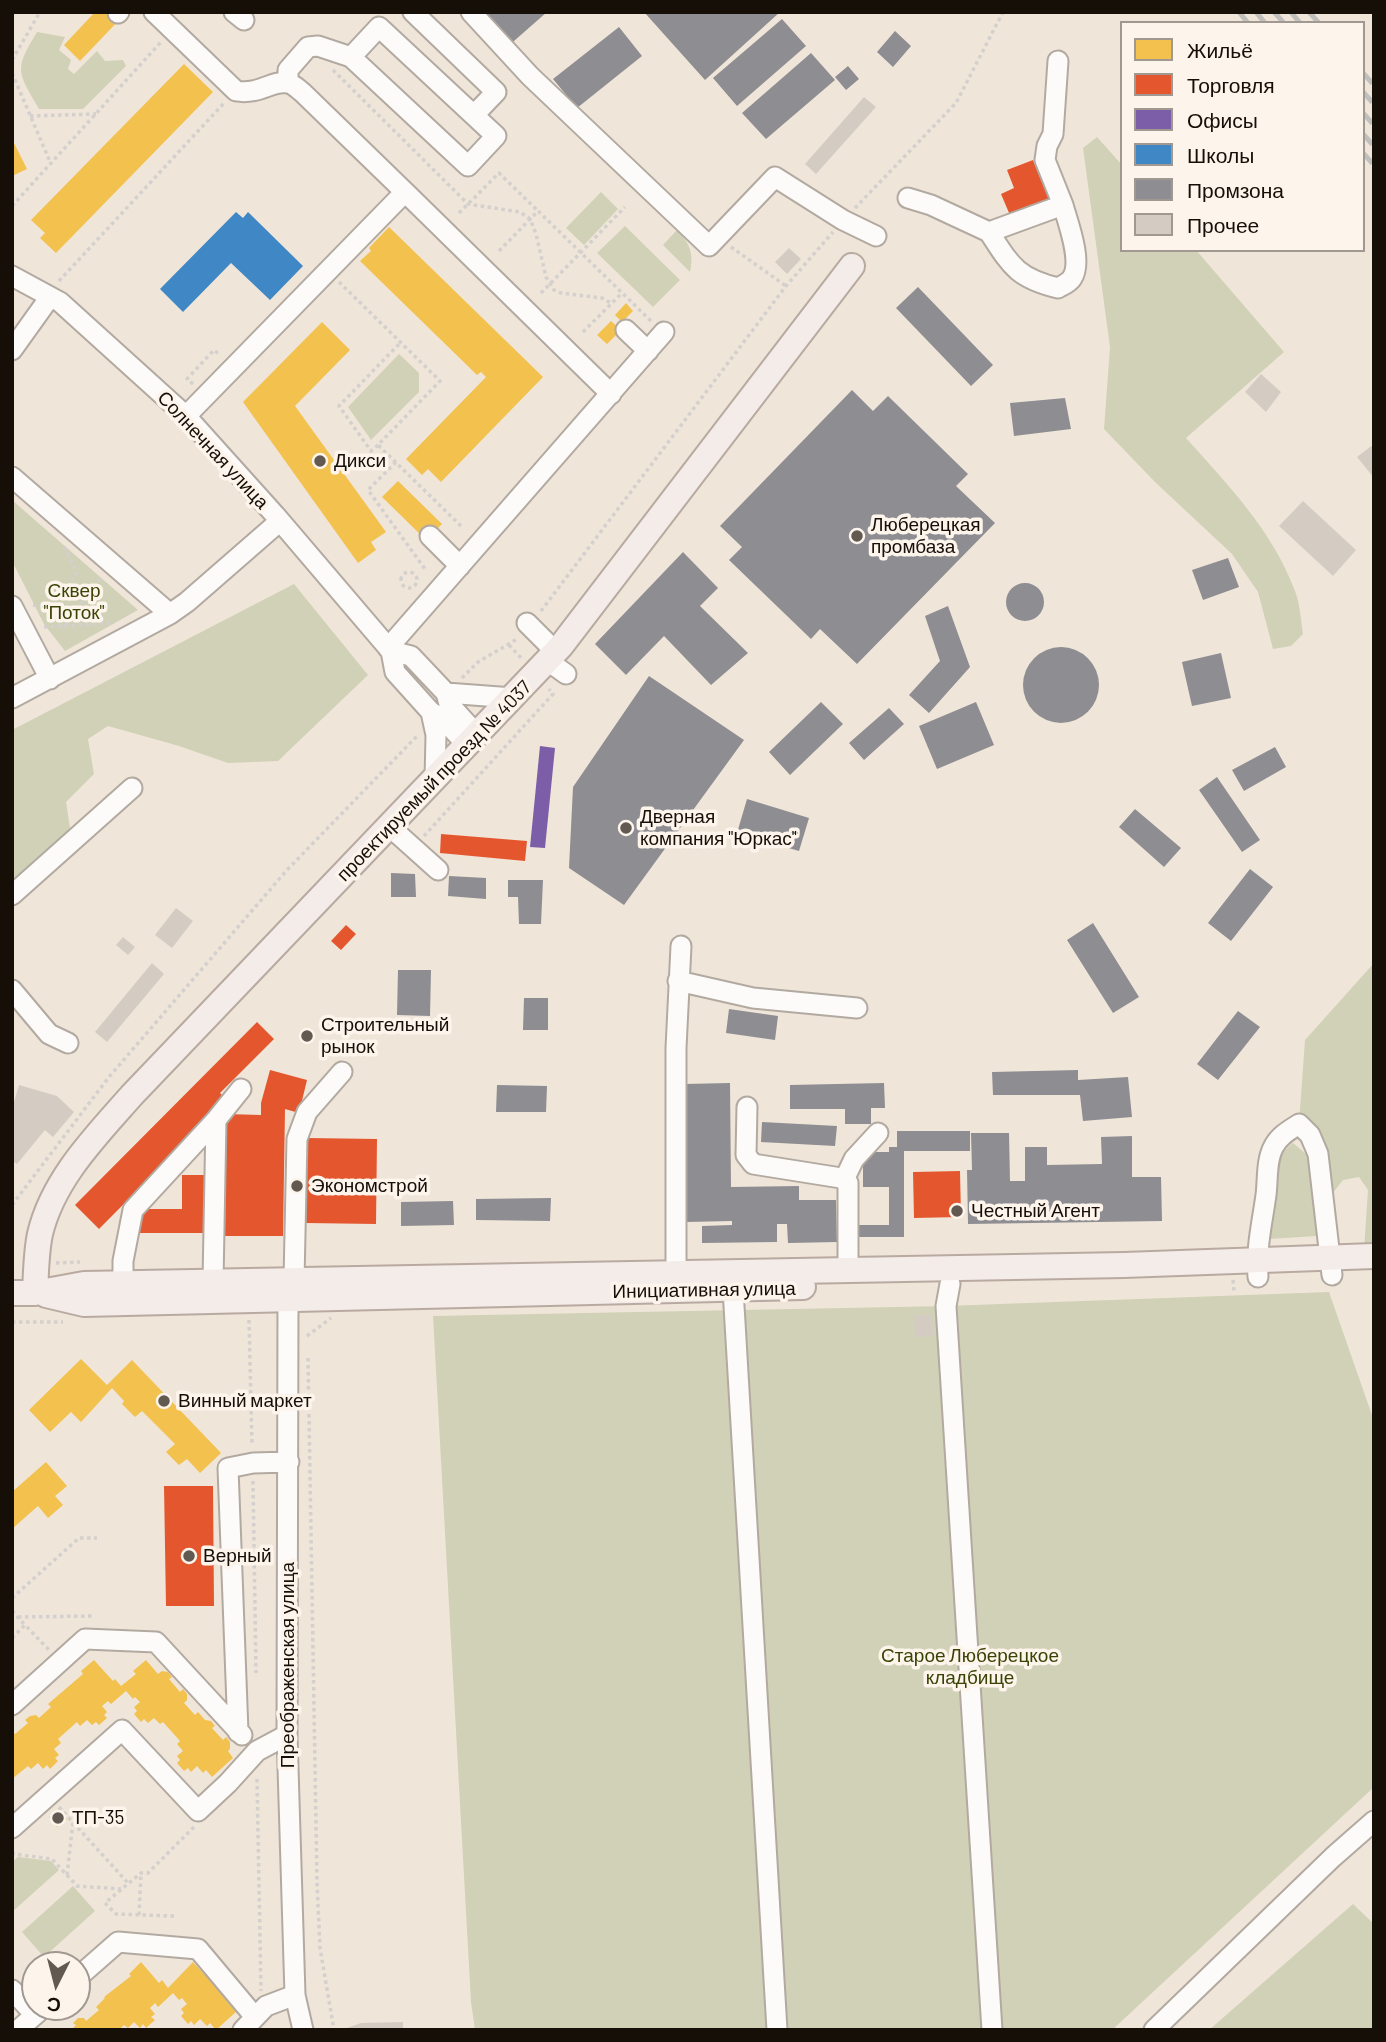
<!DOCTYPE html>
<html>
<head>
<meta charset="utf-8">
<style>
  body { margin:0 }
  #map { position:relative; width:1386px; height:2042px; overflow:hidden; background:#f0e5d9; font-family:Barlow,sans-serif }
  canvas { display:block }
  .frame { position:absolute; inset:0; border:14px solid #150f08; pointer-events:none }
  .legend { position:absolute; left:1120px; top:21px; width:245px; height:231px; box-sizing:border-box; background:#fdf4ec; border:2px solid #a09891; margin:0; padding:9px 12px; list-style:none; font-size:21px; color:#150f08 }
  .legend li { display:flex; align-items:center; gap:14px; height:35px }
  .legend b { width:35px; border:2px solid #a09891 }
  .north { position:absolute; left:21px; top:1951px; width:70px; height:70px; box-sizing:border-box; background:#fdf4ec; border:2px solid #a09891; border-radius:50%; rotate:186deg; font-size:19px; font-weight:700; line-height:28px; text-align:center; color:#150f08 }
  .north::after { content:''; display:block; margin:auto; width:24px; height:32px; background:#625a51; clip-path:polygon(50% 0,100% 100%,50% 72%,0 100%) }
</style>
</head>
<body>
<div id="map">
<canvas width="1386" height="2042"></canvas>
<div class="frame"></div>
<ul class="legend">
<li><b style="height:19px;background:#f2c14e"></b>Жильё</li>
<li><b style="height:19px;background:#e4572e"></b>Торговля</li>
<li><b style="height:19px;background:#7b5ea7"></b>Офисы</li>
<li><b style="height:19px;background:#3f88c5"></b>Школы</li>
<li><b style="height:19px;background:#8d8d92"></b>Промзона</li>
<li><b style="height:19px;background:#d4ccc3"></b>Прочее</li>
</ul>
<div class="north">С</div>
</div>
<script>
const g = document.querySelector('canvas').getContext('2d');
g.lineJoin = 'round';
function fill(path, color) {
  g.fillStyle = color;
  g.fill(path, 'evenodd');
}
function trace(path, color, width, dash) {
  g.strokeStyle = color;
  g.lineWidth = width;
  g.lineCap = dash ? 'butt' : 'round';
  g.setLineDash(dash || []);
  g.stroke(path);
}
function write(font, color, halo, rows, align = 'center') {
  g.font = font + ' Barlow,sans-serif';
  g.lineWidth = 7;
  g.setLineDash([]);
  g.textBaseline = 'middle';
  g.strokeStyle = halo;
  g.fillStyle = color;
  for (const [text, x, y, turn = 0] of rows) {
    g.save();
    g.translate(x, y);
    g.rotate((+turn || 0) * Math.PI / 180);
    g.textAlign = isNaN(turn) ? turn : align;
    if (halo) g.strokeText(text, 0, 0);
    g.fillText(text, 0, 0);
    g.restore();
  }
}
fill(new Path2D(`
  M37 32 65 37 59 50 71 60 68 69 74 74 97 51 105 61 123 60 126 66 83 109H39C17 71 14 70 37 32Z
  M1097 137 1122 165V250H1196L1284 352 1186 438C1228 485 1273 531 1295 591 1300 604 1301 620 1303 634L1291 646 1273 649 1258 592 1232 554 1155 482 1104 429 1110 347 1083 148Z
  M601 192 618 209 584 245 566 228Z
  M625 226 680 280 653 307 597 253Z
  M677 230C690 243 694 254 690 272L663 245Z
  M399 354 419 373V392L371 440 348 407Z
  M12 500 138 610 65 651 44 624 12 561Z
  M294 584 368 675 278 761 228 763 179 746 108 726 88 739 94 774 66 802 71 834 12 880V730Z
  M1374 963V1249L1364 1250 1368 1190 1359 1177 1343 1180 1332 1194 1299 1124 1305 1040Z
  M1293 1143 1312 1159 1317 1236 1269 1239 1278 1156Z
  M1329 1292 1374 1421V1787L1112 2030H475L471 2002 433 1316 946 1306Z
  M18 1857 51 1861 59 1870 12 1912V1862Z
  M73 1886 95 1911 44 1957 22 1932Z
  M1353 1904 1374 1924V2030H1209Z`), '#d0d1b6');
fill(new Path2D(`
  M95 12H118L122 17 80 61 64 45Z
  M184 64 213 92 56 253 40 238 45 233 31 220Z
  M12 139 27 169 12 176Z
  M389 227 543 377 441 482 428 469 422 475 406 459 486 377 481 372 477 375 360 261 371 251 369 248Z
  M626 303 633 311 622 322 615 315Z
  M611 321 621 330 607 344 597 335Z
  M322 322 350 350 295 406 386 532 371 542 376 550 358 563 243 402Z
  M398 481 442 524 426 540 382 497Z
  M81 1359 107 1385 132 1360 221 1453 200 1473 187 1459 179 1465 166 1452 175 1444 142 1411 135 1417 122 1404 124 1401 112 1388 81 1422 71 1412 50 1432 29 1410Z
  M46 1462 67 1486 55 1496 63 1505 48 1518 38 1506 12 1529V1492Z
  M94 1660 113 1681 115 1679 121 1686 136 1674 133 1671 146 1660 158 1674 162 1671 168 1672 172 1677 169 1679 180 1692 183 1689 187 1694V1700L184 1703 195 1715 198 1712 205 1720 211 1721 215 1726 212 1728 223 1740 226 1737 230 1742V1749L228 1751 233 1758 212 1777 206 1770 203 1773 197 1766 191 1772 188 1768 184 1771 177 1763 180 1760 177 1756 183 1751 177 1744 180 1741 163 1722 160 1724 154 1718 148 1723 144 1719 141 1722 134 1714 137 1711 134 1707 140 1702 135 1697 133 1699 126 1691 111 1704 108 1701 102 1706 107 1712 104 1715 107 1718 99 1725 96 1722 92 1725 87 1720 80 1726 77 1722 58 1739 61 1743 54 1749 59 1755 55 1758 58 1761 50 1769 47 1765 43 1769 38 1763 31 1769 28 1766 12 1779V1731L15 1734 28 1723 25 1720 30 1716 36 1715 39 1718 51 1707 48 1704 83 1674 81 1671Z
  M59 1809 67 1819 57 1827 49 1817Z
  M141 1962 159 1983 162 1980 168 1988 193 1962 205 1975 208 1972 234 2002 232 2004 237 2011 216 2030 210 2023 207 2026 200 2019 194 2025 191 2021 188 2024 181 2016 184 2013 181 2009 187 2004 182 1998 179 2000 173 1993 158 2007 155 2003 150 2008 155 2014 151 2017 155 2020 146 2028 143 2024 140 2028 134 2022 128 2028 124 2025 119 2030H71L76 2025 73 2023 78 2018H84L86 2021 99 2010 96 2007 105 1998 104 1997 131 1976 129 1974Z`), '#f2c14e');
fill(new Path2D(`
  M1033 160 1051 204 1012 220 1001 194 1014 188 1007 170Z
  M441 834 527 841 525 861 440 853Z
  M346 925 356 934 341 950 331 941Z
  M257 1022 274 1039 220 1093 227 1100 99 1229 75 1205Z
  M270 1070 307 1080 299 1113 285 1109 283 1236H225L226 1114 261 1115V1103Z
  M307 1138 377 1139 376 1224 306 1223Z
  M960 1171 961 1217 914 1218 913 1172Z
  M182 1175H204V1233H139V1209H182Z
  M164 1486H213L214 1606H166Z`), '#e4572e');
fill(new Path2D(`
  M540 746 555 748 545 848 530 847Z`), '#7b5ea7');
fill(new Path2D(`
  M236 212 243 218 248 212 303 266 270 300 231 263 183 312 160 289Z`), '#3f88c5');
fill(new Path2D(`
  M475 12H547L506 48Z
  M644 12H780L705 80Z
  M782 19 806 46 737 106 713 78Z
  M619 27 642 56 577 108 553 79Z
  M895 31 911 46 893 67 877 52Z
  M811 53 835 80 766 139 742 113Z
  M848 66 859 79 846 90 835 77Z
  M918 287 993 365 971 386 896 308Z
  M852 390 873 411 888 396 968 474 956 486 995 523 857 664 820 629 811 639 729 560 742 547 720 526Z
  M1065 398 1071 429 1014 436 1010 403Z
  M683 552 718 588 700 606 748 653 711 685 664 636 626 675 595 644Z
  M1228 558 1239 587 1203 600 1192 570Z
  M1006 602a19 19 0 1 1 38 0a19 19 0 1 1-38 0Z
  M948 606 970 667 929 713 909 695 940 661 925 616Z
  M1023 685a38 38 0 1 1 76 0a38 38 0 1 1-76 0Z
  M1221 653 1231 698 1192 706 1182 662Z
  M649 676 744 740 624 905 569 868 573 787Z
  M821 702 843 724 790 775 769 752Z
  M976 702 994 745 937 769 919 726Z
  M889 708 904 724 864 760 849 743Z
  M1275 747 1286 767 1244 791 1232 770Z
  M1217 777 1260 840 1242 852 1199 790Z
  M747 799 809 818 799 851 737 833Z
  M1135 809 1181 848 1164 867 1119 827Z
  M1250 869 1273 887 1231 941 1208 923Z
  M391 873 415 874 416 897H391Z
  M449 876 486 878V899L448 896Z
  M508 880H543L541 924H519L518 897H508Z
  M1093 923 1139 997 1113 1013 1067 940Z
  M398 970H431L430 1016 397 1015Z
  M524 998H548V1030H523Z
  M729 1009 778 1016 775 1040 726 1033Z
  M1238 1011 1260 1027 1218 1080 1197 1064Z
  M1078 1070V1080L1128 1077 1132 1117 1083 1121 1080 1095H993L992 1072Z
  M730 1083 731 1187 799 1186V1200H836L837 1242 788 1243 787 1224H777V1242L702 1243V1226L732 1225V1221L686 1222 684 1084Z
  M884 1083 885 1108H871V1124H845V1109H790V1085Z
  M497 1085 547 1086 546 1112H496Z
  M762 1122 837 1126 835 1146 761 1142Z
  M897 1131H970V1151H904V1237H855V1225H889V1187H863V1152H889V1147H897Z
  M971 1133H1009L1010 1181H1025V1147H1047V1165L1102 1164 1101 1137 1132 1136V1177H1161L1162 1221 968 1224 967 1170H972Z
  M551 1198 550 1221 476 1220V1199Z
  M453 1201 454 1225 401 1226V1202Z`), '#8d8d92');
fill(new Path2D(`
  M864 97 876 107 816 174 805 164Z
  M789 248 801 259 787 274 775 262Z
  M1261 374 1281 392 1266 412 1245 392Z
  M1374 444V478L1357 457Z
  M1303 501 1356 550 1333 576 1279 526Z
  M176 908 193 921 172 948 155 935Z
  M123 937 135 947 128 955 116 945Z
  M152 963 164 974 107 1042 95 1032Z
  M19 1085 57 1096 74 1112 53 1137 45 1130 17 1164 12 1161V1109Z
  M932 1314 933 1336 915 1337 914 1316Z
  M403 2022V2030L344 2029 361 2023Z`), '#d4ccc3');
const minor = new Path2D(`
  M154 12 236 91C260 95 272 80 287 83 292 83 298 89 302 92L405 192
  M234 12 244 20
  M413 12 496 92 474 115
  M471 12 530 76 709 246 775 177 843 220 876 236
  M118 13 119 12
  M288 82V70L308 47 318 46 351 57 468 166 496 136 379 27 351 57
  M908 198 931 205 989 232 1063 205 1045 160 1047 146 1053 134 1058 61
  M989 232C1011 266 1017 278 1058 288 1063 285 1069 283 1072 278 1083 262 1068 223 1063 205
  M12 276 60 302 186 416 275 515 391 651
  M626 330 648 351
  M12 350 50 297
  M186 416 405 192 611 394
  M12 477 170 614
  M430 536 460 566
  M12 606 50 679
  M527 623 556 652
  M388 648 664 332
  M391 651 411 656 446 693 449 704 478 736
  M391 651 395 672 431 712 443 719 468 746
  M548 661 566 674
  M446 693 513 698
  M12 698 170 614 187 602 280 521
  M431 712 436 735 435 780
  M390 827 438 870
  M12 895 132 788
  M678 981 753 998 857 1008
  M12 990 49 1034 68 1043
  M747 1107 746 1155 753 1164 841 1178 848 1183V1269
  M216 1120 241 1089
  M844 1180 854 1159 878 1133
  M676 1273V1048L681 946
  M1258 1277C1256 1247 1262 1224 1266 1195 1268 1179 1266 1160 1274 1146 1280 1135 1290 1130 1299 1124L1310 1135 1318 1154 1332 1275
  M294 1280 297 1139 307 1112 342 1072
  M123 1284V1261L133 1210 216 1120 213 1282
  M950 1284 946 1306 992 2030
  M733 1289 777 2030
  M288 1299 287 1735 295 1995 303 2030
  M12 1705 85 1639 156 1642 242 1735
  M238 1732 228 1468 253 1463 289 1462
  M12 1828 122 1730 198 1811 228 1783 257 1751 287 1735
  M77 1978 118 1942 198 1949 255 2017
  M12 1990 35 2015
  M18 2030 44 2007
  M243 2030 266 2006 295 1995
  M1154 2030 1333 1857 1374 1821`);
const major = new Path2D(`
  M12 1293H35L84 1284 1124 1265 1374 1256
  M35 1293C36 1274 36 1253 40 1234 53 1179 96 1136 132 1095L561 646 852 266
  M46 1295 84 1304 803 1287`);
trace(minor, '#b2aaa1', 23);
trace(major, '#b9aaa1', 28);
trace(new Path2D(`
  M12 60 40 12
  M333 70 468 204 520 212 530 219 536 234 546 277 554 290 561 293 602 298 611 303
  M12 73 51 164
  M30 116 96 114
  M12 206 161 42
  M855 208 956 103 1003 12
  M459 213 499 173 538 211
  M731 247 786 286
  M499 251 538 211 651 321
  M59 281 225 102
  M339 282 440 381 378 445 462 527
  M541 293 625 207
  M583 332 622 293
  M193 384 187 379 214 350 220 355
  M378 445 371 451 339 406 401 342
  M396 462 368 490 425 569
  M401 580a8 8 0 1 1 16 0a8 8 0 1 1-16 0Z
  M33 605 57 609 77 572 64 547
  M541 611 786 286 833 232
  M64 626 102 577
  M44 627 114 623
  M509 645 523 660
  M462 678 478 662 519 638
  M424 836 553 694 549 689
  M12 1205 109 1077 287 870 418 735
  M56 1263 80 1262
  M1233 1280 1234 1291
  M249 1320 252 1446
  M12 1322H63
  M307 1336 331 1318
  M308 1358 317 1882 320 1948 334 2030
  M253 1481 256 1673
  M12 1598 79 1538H97
  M12 1611 25 1625
  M18 1617 95 1616
  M12 1638 25 1625 49 1650
  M257 1779 261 1991
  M59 1807 128 1883
  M12 1852 14 1854 52 1859 77 1886 121 1889
  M67 1875 73 1822
  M139 1915 141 1873
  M174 1916 116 1914 105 1903 141 1873H148L194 1827`), '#d3d0cd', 3.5, [3.5, 3.5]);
trace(minor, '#fdfbf9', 19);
trace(major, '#f3ece8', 24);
trace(new Path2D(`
  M1239 12 1248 23
  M1256 12 1265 23
  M1274 12 1284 23
  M1291 12 1300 23
  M1309 12 1319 23
  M1363 73 1374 85
  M1363 92 1374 104
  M1363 113 1374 125
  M1363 134 1374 146
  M1363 153 1374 165`), '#c1bfbb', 5, [14, 7]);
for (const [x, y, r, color] of [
  [320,461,7,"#625a51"],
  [857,536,7,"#625a51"],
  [626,828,7,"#625a51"],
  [307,1036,7,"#625a51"],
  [297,1186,7,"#625a51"],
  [957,1211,7,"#625a51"],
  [164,1401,7,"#625a51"],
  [189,1556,7,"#625a51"],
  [58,1818,7,"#625a51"]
]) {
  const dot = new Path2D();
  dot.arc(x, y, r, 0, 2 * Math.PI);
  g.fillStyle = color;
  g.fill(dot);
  trace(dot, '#fdf4ec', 2.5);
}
write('19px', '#150f08', '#fdf4ec', [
  ["Солнечная улица",213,450,47],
  ["проектируемый проезд № 4037",434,781,-46],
  ["Инициативная улица",704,1290,-1],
  ["Преображенская улица",288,1665,-90]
]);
write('19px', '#150f08', '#fdf4ec', [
  ["Дикси",334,461],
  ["Люберецкая",871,525],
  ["промбаза",871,547],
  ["Дверная",640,817],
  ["компания \"Юркас\"",640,839],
  ["Строительный",321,1025],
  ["рынок",321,1047],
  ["Экономстрой",311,1186],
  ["Честный Агент",971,1211],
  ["Винный маркет",178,1401],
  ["Верный",203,1556],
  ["ТП-35",72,1818]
], 'left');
write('19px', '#394404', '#fdf4ec', [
  ["Сквер",74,591],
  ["\"Поток\"",74,613],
  ["Старое Люберецкое",970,1656],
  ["кладбище",970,1678]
]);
</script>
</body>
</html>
